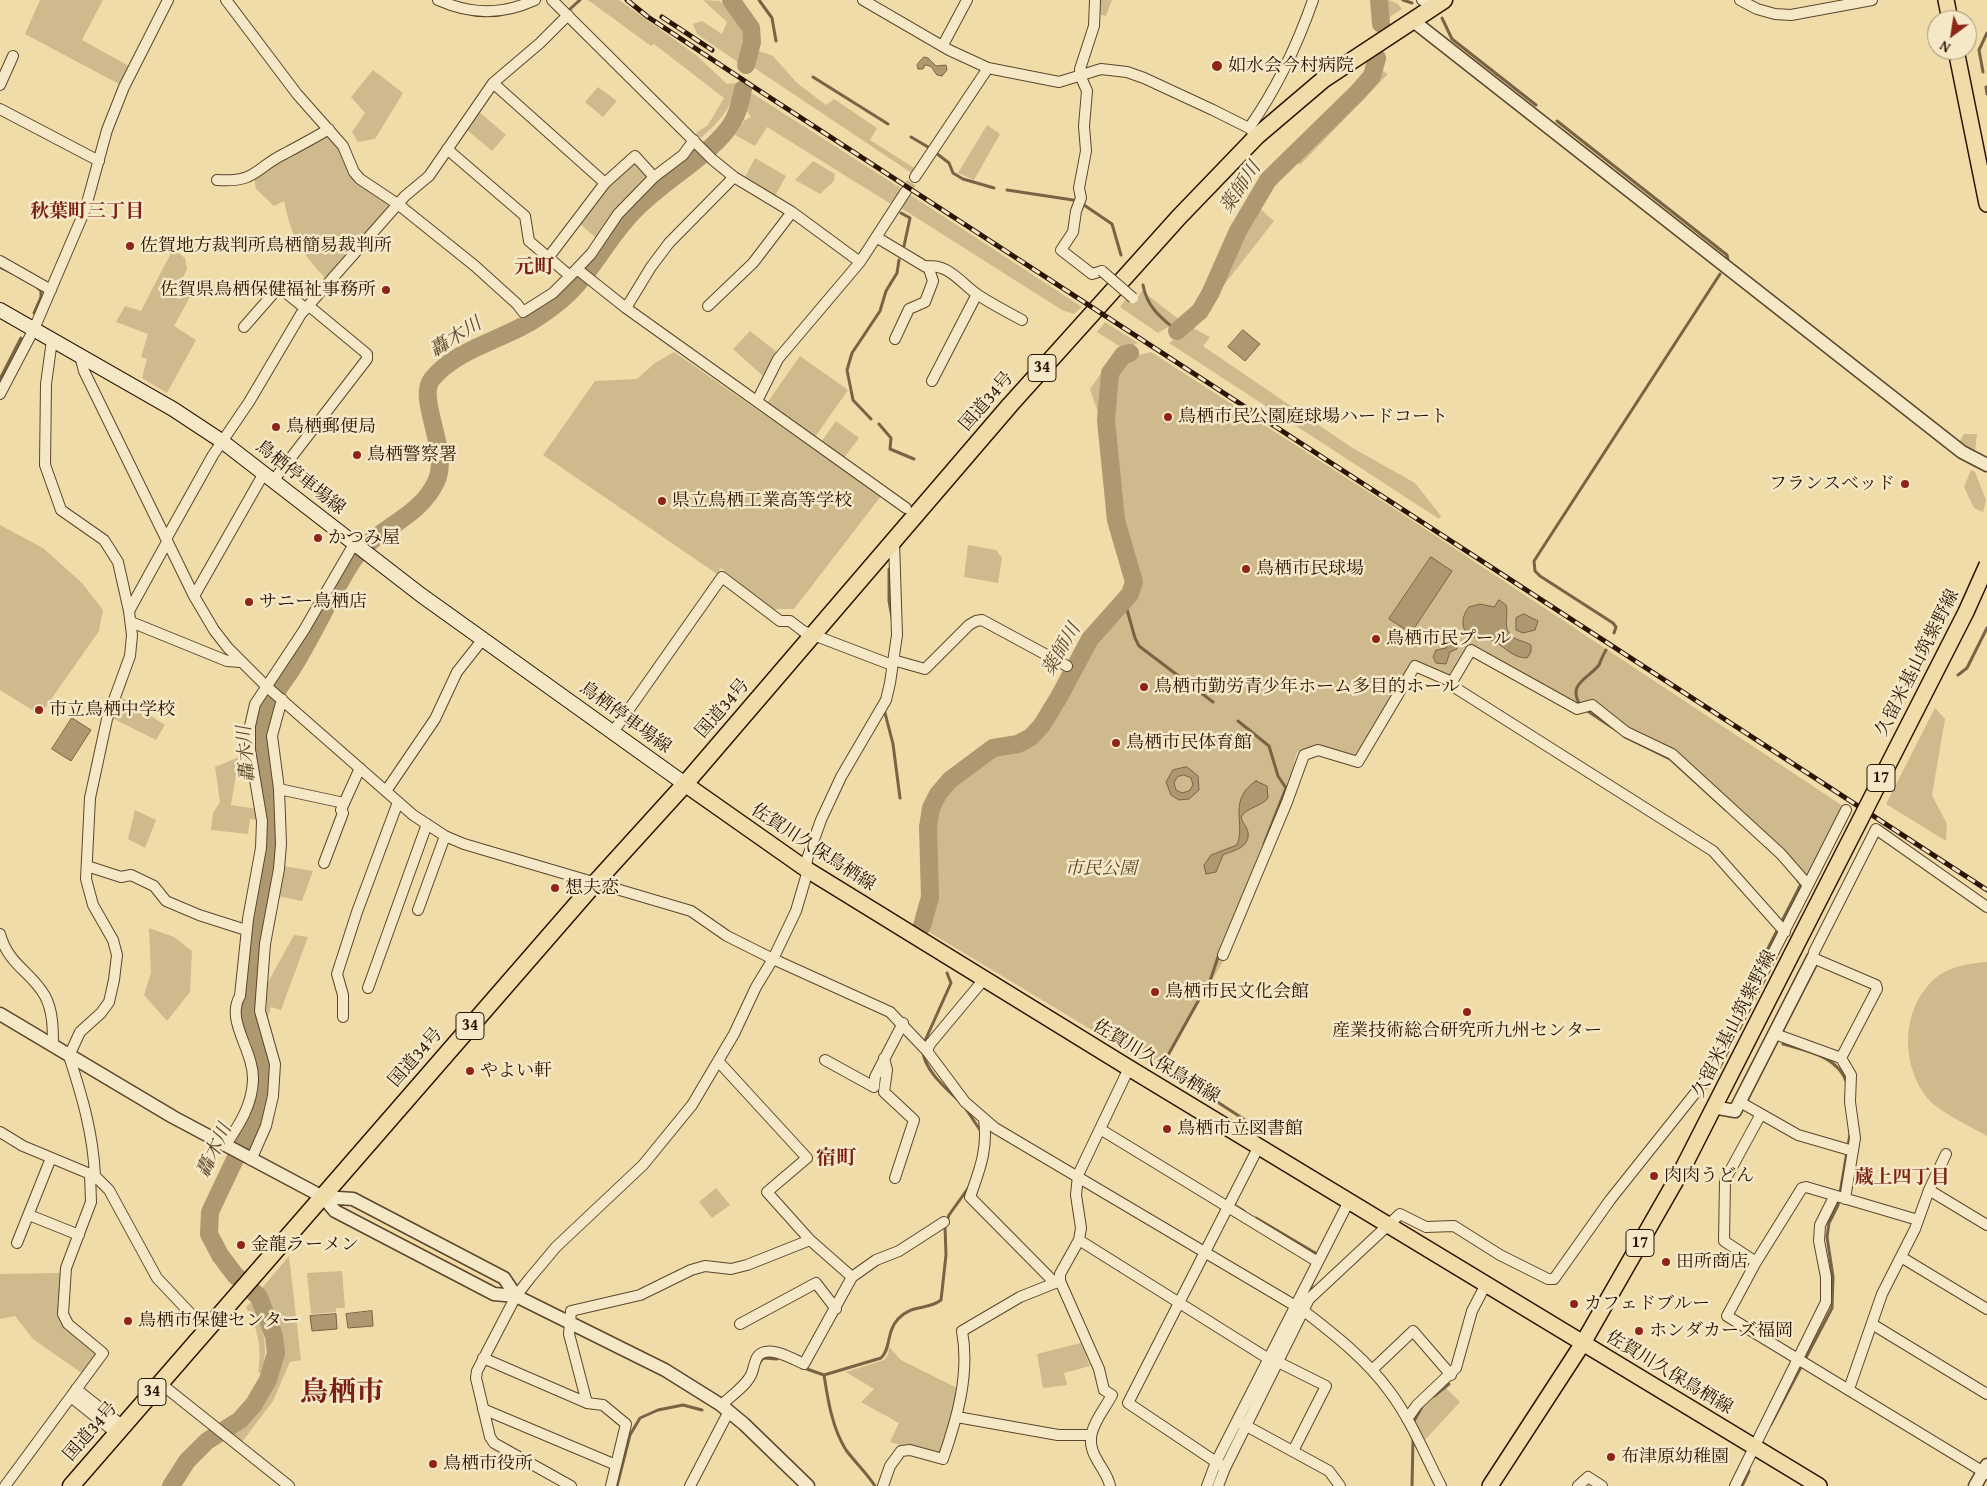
<!DOCTYPE html>
<html>
<head>
<meta charset="utf-8">
<style>
  body { margin:0 }
  #map { position:relative; width:1987px; height:1486px; overflow:hidden; background:#f0dca9; font-family:"Gentium Book Plus",serif }
  canvas { display:block }
  .north { position:absolute; left:1927px; top:10px; width:50px; height:50px; box-sizing:border-box; background:#f5e8c7; border:1px solid #a49378; border-radius:50%; rotate:211deg; font-size:14px; font-weight:700; line-height:20px; text-align:center; color:#2b1402 }
  .north::after { content:''; display:block; margin:auto; width:18px; height:22px; background:#8f2418; clip-path:polygon(50% 0,100% 100%,50% 72%,0 100%) }
</style>
</head>
<body>
<div id="map">
<canvas width="1987" height="1486"></canvas>
<div class="north">N</div>
</div>
<script>
const g = document.querySelector('canvas').getContext('2d');
g.lineJoin = 'round';
function fill(path, color) {
  g.fillStyle = color;
  g.fill(path, 'evenodd');
}
function trace(path, color, width, dash) {
  g.strokeStyle = color;
  g.lineWidth = width;
  g.lineCap = dash ? 'butt' : 'round';
  g.setLineDash(dash || []);
  g.stroke(path);
}
function write(font, color, halo, rows, align = 'center') {
  g.font = font + ' "Gentium Book Plus","Noto Serif JP",serif';
  g.lineWidth = 5;
  g.setLineDash([]);
  g.textBaseline = 'middle';
  g.strokeStyle = halo;
  g.fillStyle = color;
  for (const [text, x, y, turn = 0] of rows) {
    g.save();
    g.translate(x, y);
    g.rotate((+turn || 0) * Math.PI / 180);
    g.textAlign = isNaN(turn) ? turn : align;
    if (halo) g.strokeText(text, 0, 0);
    g.fillText(text, 0, 0);
    g.restore();
  }
}
fill(new Path2D(`
  M40 0H103L82 40 129 66 119 84 25 34Z
  M588 0H619L696 55 727 84 737 83C732 108 720 121 701 138L696 133 708 125 724 98 654 44 651 46Z
  M703 0 720 1C743 27 746 29 742 65L697 34 693 24 702 21 722 34 727 22Z
  M1098 0H1112L1106 16 1098 14Z
  M1389 0 1398 4 1402 9 1388 18 1384 13 1383 1Z
  M756 50 773 56 797 83 826 105 834 99 877 128 870 140 916 169 913 174 753 67Z
  M373 70 403 93 375 139 358 142 352 132 365 113 351 97Z
  M1381 70 1388 74 1300 165 1295 161 1362 96Z
  M598 87 617 101 603 117 585 102Z
  M747 90 902 189 891 204 767 127 755 146 735 135 745 120 751 117 743 106Z
  M478 111 506 135 492 151 466 129Z
  M987 125 1000 134 974 180 958 173Z
  M327 137 338 146 354 177 392 205 326 279C300 250 292 240 284 201L274 206 256 189 254 178 285 157Z
  M755 158 786 176 775 196 745 177Z
  M634 161 648 177 597 239 578 222 608 185Z
  M813 161 835 174 834 181 820 194 795 180Z
  M909 194 1082 307 1074 314 1062 310 901 208Z
  M1258 207 1274 221 1217 294 1239 239Z
  M173 249 185 258 187 269 176 292 190 297 174 326 196 340 167 393 142 378 147 359 141 357 148 334 116 322 125 306 141 311Z
  M1142 291 1180 320 1158 333 1120 307 1126 299 1133 304Z
  M1105 322 1138 343 1124 349 1097 332Z
  M1191 327 1210 337 1203 346 1351 447 1415 483 1441 516 1439 519 1169 343Z
  M750 331 778 353 765 378 733 349Z
  M674 352 881 496 794 609H772L721 568 717 574 543 455 595 381 637 379 655 363Z
  M1151 352 1404 515 1843 806 1807 879 1673 752 1637 736 1592 702 1575 704 1469 646 1452 677H1448L1414 662 1361 752 1354 757 1317 746 1297 752 1285 801 1219 958 1224 960 1160 1068 1130 1053 924 929C927 917 932 904 934 892 937 856 921 801 956 778 967 771 980 759 992 755 1012 748 1019 754 1037 738L1087 650 1103 628 1134 593 1137 581 1120 515 1111 430 1114 375 1121 364 1134 356Z
  M800 356 848 390 815 437 767 403Z
  M1105 368 1101 422 1090 389Z
  M836 421 859 438 844 458 821 442Z
  M1964 434H1977L1975 452 1960 441Z
  M1971 470 1975 472 1986 500 1983 512 1974 508 1964 487Z
  M0 525 43 548 82 583 103 610 99 631 40 715 0 690Z
  M968 545 996 550 1002 558 998 583 964 577Z
  M119 696 165 725 156 740 112 718Z
  M1935 708 1945 719 1932 795 1947 824 1946 841 1886 804Z
  M239 757 231 805 257 809 258 820 250 819 248 834 211 830 213 813 220 802 215 767Z
  M135 810 156 820 145 848 128 839Z
  M283 866 313 871 302 901 277 896Z
  M149 928 174 937 192 951 190 992 167 1021 144 995 151 973Z
  M294 935 308 937 281 1010 271 1007 267 1020 266 986Z
  M1987 962V1136C1973 1128 1938 1111 1928 1099 1901 1066 1900 1012 1933 980 1947 967 1969 963 1987 962Z
  M716 1188 730 1205 712 1218 699 1202Z
  M289 1256 301 1360 290 1362 273 1401 242 1442 234 1434C259 1415 278 1390 281 1358 282 1352 283 1344 282 1338 278 1321 270 1304 262 1288Z
  M342 1271 345 1308H336V1312L311 1314 307 1273Z
  M60 1273 59 1314 95 1351V1358L83 1374 33 1339 15 1316 0 1319V1274Z
  M252 1301C263 1329 269 1343 262 1374L258 1372C262 1346 258 1330 246 1307Z
  M1081 1343 1090 1366 1064 1373 1067 1385 1043 1388 1037 1354Z
  M889 1347 901 1360 957 1388 956 1408 941 1456 890 1442 899 1423 861 1402 874 1389 846 1372 884 1360 888 1355Z
  M1444 1386 1460 1402 1423 1442 1412 1422 1423 1403Z`), '#cfba8d');
const water = new Path2D(`
  M924 57 928 58 936 66 946 65 947 70 942 76 937 75C932 70 934 66 925 65L923 69H918L917 65Z
  M1243 330 1260 344 1245 361 1228 347Z
  M1431 557 1452 571 1411 633 1389 619Z
  M1499 600 1506 605C1509 616 1502 628 1512 636 1517 641 1525 641 1531 645V652L1527 658C1510 658 1503 643 1488 639 1484 638 1480 639 1476 638 1460 634 1460 618 1469 607L1480 604 1494 607Z
  M1524 614 1538 621 1535 630 1523 633 1516 630V618Z
  M1449 641 1457 643V649L1450 652 1446 664 1436 663 1433 657 1436 650 1446 648Z
  M72 718 91 730 71 761 52 749Z
  M1187 767 1198 776 1199 790 1189 799 1179 800 1171 795 1166 782 1173 770ZM1184 775 1191 778 1193 785 1189 791 1182 793 1176 790 1174 783 1177 777Z
  M1256 781 1267 786 1268 798C1261 807 1247 807 1241 817 1242 823 1247 826 1248 832 1250 848 1234 850 1223 855L1216 872 1206 874 1204 865 1211 855 1237 845C1246 823 1227 800 1256 781Z
  M372 1311 373 1326 348 1328 346 1314Z
  M336 1314 337 1329 312 1331 310 1316Z`);
fill(water, '#ad9870');
trace(water, '#796344', 1);
trace(new Path2D(`
  M759 0 772 18 776 41
  M1403 0 1412 3
  M570 9 580 0
  M1442 18 1452 39 1536 105
  M1983 72 1979 50 1987 33
  M813 77 888 124
  M1986 87 1987 94
  M1557 121 1727 255 1728 260
  M911 137 928 147
  M936 153 949 163 953 173 963 179 994 188
  M1007 190 1073 200
  M1084 205 1112 224 1121 255
  M901 213 910 218 904 246
  M0 267 12 273
  M1143 285C1147 307 1160 317 1177 331
  M34 313 41 297V291L37 287
  M0 379 21 338
  M871 419 853 400 847 370 852 353 880 311 886 291 897 273 899 260
  M879 424 891 438 890 449 914 459
  M889 569V601L892 617
  M1124 599 1135 638 1139 646 1213 702
  M1614 633 1616 627 1613 623 1540 576 1535 571 1534 561 1720 274
  M1958 675 1967 668 1987 628
  M1581 706C1566 684 1588 679 1599 665 1601 660 1603 655 1606 650
  M884 709 893 744 900 798
  M1586 710 1616 730
  M1238 721 1269 746 1278 776 1286 788 1264 844
  M1625 737 1670 759 1726 810
  M1219 954 1211 978 1162 1066 1259 1129
  M1738 1007 1801 884 1798 881
  M924 1043 951 983 947 973
  M1783 1044C1807 1051 1838 1056 1847 1083
  M923 1052C925 1071 947 1089 960 1102
  M966 1109 980 1130
  M1235 1203 1234 1205 1244 1211
  M1256 1218 1317 1254
  M1306 1297 1312 1285
  M759 1364 763 1358 777 1359
  M804 1368 824 1375 881 1358C891 1349 886 1332 898 1319 913 1303 927 1311 941 1300L946 1255 945 1226 949 1215 969 1187
  M824 1375C828 1400 832 1428 846 1450 854 1461 866 1472 875 1486
  M1434 1396 1449 1384
  M1414 1421 1423 1405
  M1771 1424 1832 1308 1833 1277 1827 1237 1829 1223 1838 1205 1850 1134
  M617 1486 630 1435 640 1418 658 1410 683 1405 702 1410
  M1213 1486 1218 1471
  M1412 1486 1413 1440
  M1742 1486 1749 1471`), '#796344', 3);
trace(new Path2D(`
  M731 0 751 28 752 42 746 65
  M1379 0 1381 24
  M1177 331 1200 311 1210 294 1238 231 1268 180 1358 92 1372 76 1377 58
  M922 926 930 897 928 827 931 808 938 794 950 780 993 748 1018 744 1031 737 1042 725 1059 697 1090 639 1130 594 1134 582 1116 520 1106 420 1110 373 1123 355 1130 353
  M171 1486 187 1461 207 1441 240 1420 254 1404 268 1380 276 1353 274 1336 259 1297 235 1275 220 1255 209 1234 210 1212 256 1115 263 1084 260 1042 245 1009 250 989C254 950 259 911 265 873 268 853 275 831 274 812 273 779 254 739 268 707 274 692 287 678 295 664 315 631 331 595 352 562 374 528 418 520 436 482 451 451 416 399 432 379 454 352 493 342 523 326 535 320 549 310 560 301 592 275 608 235 638 207 664 181 706 157 727 130 737 118 740 104 743 89`), '#ad9870', 18);
trace(new Path2D(`
  M906 191 915 177`), '#c9b488', 10, [10, 5]);
const minor = new Path2D(`
  M226 0 297 94 343 146 354 172 360 179 399 205 475 266 517 304 523 312 553 293 570 276
  M438 0C472 15 502 15 535 0
  M552 0 713 160 734 177 792 212 860 262
  M863 0 949 50 988 68 1059 82 1101 69 1127 72 1144 78 1213 110 1249 128 1257 136
  M1095 0 1094 26 1080 69V75L1087 91 1084 126 1086 151 1079 188 1081 198 1076 211 1073 232 1061 250 1092 274 1102 271
  M1422 0 1434 6
  M1740 0 1757 9 1775 14 1791 15 1872 0
  M943 45 967 0
  M493 83 605 183
  M0 85 13 56
  M0 109 99 161
  M1249 128C1277 88 1297 46 1313 0
  M447 149 525 216 529 241 570 276 591 254 618 214 654 177 683 155 694 140
  M915 177 988 68
  M217 180C256 183 255 168 284 154 299 146 314 138 329 129
  M876 237 926 267C947 262 962 284 978 295 992 304 1007 312 1022 320
  M548 258 605 183 635 156 654 177
  M0 261 51 290
  M577 269 626 308 906 508
  M708 306 753 263 792 212
  M626 308 651 267 669 243 734 177
  M244 327 279 287 306 309
  M895 339 909 309 925 302 933 281 928 266
  M52 340 46 384 45 465 61 510 104 540 118 562 129 611
  M80 356 84 371 194 596 214 630 228 648 266 686 413 815 445 836 464 844 691 911 727 936 773 959 890 1012 927 1051 965 1102 995 1128 1304 1311C1335 1335 1367 1360 1390 1392 1411 1420 1425 1455 1441 1486
  M932 381 977 294
  M0 394 34 329 85 210 107 130 124 87 168 0
  M757 401 778 359 860 262 906 191
  M273 481 367 359V354L309 306
  M166 539 213 455 249 402 301 314 405 196 429 176 493 83 540 43 568 15
  M194 596 264 473
  M131 622 227 661 240 662
  M893 660 925 669 969 625 976 621 982 620 1067 666
  M613 732 722 577 780 621H790L803 631 892 665
  M279 789 344 803
  M386 791 435 719 457 672 483 639
  M324 863 343 813 341 810 360 768
  M87 866 121 877 131 875 154 886 166 901 199 915 246 930
  M1808 885 1846 810
  M418 910 445 836
  M0 934C9 966 31 971 45 996 53 1011 53 1029 53 1046
  M1223 955 1287 802 1304 755 1318 750 1358 762 1415 666 1452 682 1454 687 1713 851 1785 932
  M368 988 427 824
  M343 1017V995L337 974 357 912 398 802
  M1775 1034 1841 1058 1877 989 1876 985 1813 958 1814 952 1876 829 1987 907
  M927 1051 930 1044 985 978
  M884 1058 887 1070 884 1092 914 1120 895 1178
  M1841 1058 1851 1075 1850 1102 1855 1138 1845 1199
  M825 1060 874 1087 875 1077 903 1023
  M718 1061 807 1158 767 1192 810 1240 852 1277 804 1364C793 1359 768 1344 758 1356 754 1361 754 1369 751 1375 745 1387 731 1396 721 1405
  M1740 1102 1761 1114 1725 1180 1724 1241 1756 1262
  M1761 1114 1798 1135 1853 1151
  M984 1119C988 1149 980 1169 970 1197L1054 1282
  M1100 1129 1318 1262
  M0 1132 23 1146 95 1176 109 1190 157 1278 207 1331
  M225 1146C239 1125 252 1106 253 1080 254 1050 225 1021 240 996L248 919 261 848 262 821 250 750V726L255 704 304 630 354 544
  M251 1160 266 1126 273 1096 275 1064 260 1011 265 944 279 869 281 844 279 789 272 736 282 699
  M95 1176C93 1133 82 1096 69 1056L80 1032 101 1013 109 1002 114 980 117 955 113 940 93 905 86 879 90 798 107 719 130 656 132 635 129 611 167 542
  M1929 1190 1946 1154
  M29 1215 79 1235
  M1918 1220 1806 1187 1802 1188 1756 1262 1727 1316 1987 1474
  M1079 1240 1272 1361
  M17 1243 51 1158
  M1901 1257 1987 1309
  M852 1277 876 1260 899 1251 944 1222
  M740 1324 816 1283 836 1309
  M1872 1324 1987 1394
  M483 1358 587 1403 603 1405 626 1424 611 1486
  M1278 1362 1326 1386 1293 1451
  M1372 1370 1413 1331 1451 1375
  M160 1383 289 1486
  M76 1389 123 1426
  M1849 1389 1882 1294 1915 1229 1929 1190 1987 1225
  M71 1397 116 1433
  M587 1403 569 1334 571 1311 640 1295 691 1270 705 1266 731 1269 747 1265 810 1240
  M483 1409 616 1465
  M957 1417 1058 1435H1090
  M1407 1419 1417 1405 1456 1368 1472 1311 1486 1284
  M1241 1423 1329 1471 1340 1486
  M1225 1468 1128 1403 1259 1146
  M5 1486 103 1353 68 1324 63 1314 66 1268 91 1202 90 1174
  M571 1486 494 1443 490 1437 476 1378 477 1371 516 1296 530 1278 556 1247 643 1165 692 1105 734 1034 756 987 773 959 796 911 806 877 807 859 821 820 841 777 886 700 890 683 897 635 894 541
  M690 1486 729 1411
  M883 1486 890 1466 901 1451 910 1450 943 1459C957 1419 970 1374 962 1331L1020 1297 1060 1281
  M1110 1486C1108 1475 1101 1468 1096 1458 1082 1434 1100 1417 1112 1395L1104 1390 1099 1369 1060 1281V1274L1079 1240 1081 1228 1076 1195 1078 1175 1129 1068
  M1207 1486 1216 1462 1349 1201
  M1218 1486 1225 1468 1309 1299 1400 1214 1426 1227 1454 1226 1500 1255 1548 1279H1554L1610 1200 1712 1072 1808 885 1781 854 1672 754 1626 732 1592 705 1577 709 1471 650 1452 682
  M1578 1486 1588 1477 1602 1486
  M1735 1486 1826 1302V1277L1819 1241 1820 1225 1834 1197`);
const tertiary = new Path2D(`
  M1412 20 1962 452 1987 465
  M0 1014 173 1117 323 1197 335 1211 494 1294 516 1296 665 1370 721 1405 744 1424 808 1486
  M1713 1107 1735 1111 1813 958
  M323 1197 353 1199 504 1278 516 1296
  M1975 1486 1987 1465`);
const secondary = new Path2D(`
  M0 310 173 409 223 442 421 595 685 784`);
const primary = new Path2D(`
  M1946 0 1950 20
  M1956 50 1987 204
  M685 784 806 869 1129 1068 1819 1486
  M1490 1486 1583 1343 1683 1168 1773 991`);
const trunk = new Path2D(`
  M71 1486 596 882 685 784 1010 405 1179 217 1257 136 1324 79 1444 0`);
trace(minor, '#5c462c', 12);
trace(tertiary, '#5c462c', 15);
trace(secondary, '#2b1402', 16);
trace(primary, '#2b1402', 18);
trace(trunk, '#2b1402', 19);
trace(minor, '#f5e8c7', 10);
trace(tertiary, '#f5e8c7', 12);
trace(secondary, '#f5e8c7', 14);
trace(primary, '#f0dca9', 15);
trace(trunk, '#f0dca9', 16);
const rail = new Path2D(`
  M627 0 648 17 766 95 1987 890
  M662 17 712 50`);
trace(rail, '#2b1402', 5);
trace(rail, '#f5e8c7', 3, [9]);
const minorBridge = new Path2D(`
  M1102 271 1133 298`);
const primaryBridge = new Path2D(`
  M1773 991 1966 612 1987 565`);
trace(minorBridge, '#5c462c', 12, []);
trace(primaryBridge, '#2b1402', 18, []);
trace(minorBridge, '#f5e8c7', 10);
trace(primaryBridge, '#f0dca9', 15);
for (const [x, y, r, color] of [
  [1217,66,6,"#8f2418"],
  [130,246,5,"#8f2418"],
  [386,290,5,"#8f2418"],
  [1168,417,5,"#8f2418"],
  [276,427,5,"#8f2418"],
  [357,455,5,"#8f2418"],
  [1905,484,5,"#8f2418"],
  [662,501,5,"#8f2418"],
  [318,538,5,"#8f2418"],
  [1246,569,5,"#8f2418"],
  [249,602,5,"#8f2418"],
  [1376,639,5,"#8f2418"],
  [1144,687,5,"#8f2418"],
  [39,710,5,"#8f2418"],
  [1116,743,5,"#8f2418"],
  [555,888,5,"#8f2418"],
  [1155,992,5,"#8f2418"],
  [1467,1012,5,"#8f2418"],
  [470,1071,5,"#8f2418"],
  [1167,1129,5,"#8f2418"],
  [1654,1176,5,"#8f2418"],
  [241,1245,5,"#8f2418"],
  [1666,1262,5,"#8f2418"],
  [1574,1304,5,"#8f2418"],
  [128,1321,5,"#8f2418"],
  [1639,1331,5,"#8f2418"],
  [1611,1457,5,"#8f2418"],
  [433,1464,5,"#8f2418"]
]) {
  const dot = new Path2D();
  dot.arc(x, y, r, 0, 2 * Math.PI);
  g.fillStyle = color;
  g.fill(dot);
  trace(dot, '#f5e8c7', 2);
}
for (const [x, y, w] of [
  [1042,368,28],
  [1881,778,28],
  [470,1026,28],
  [1640,1243,28],
  [152,1392,28]
]) {
  const box = new Path2D();
  box.roundRect(x - w / 2, y - 13.5, w, 27, 4);
  g.fillStyle = '#f5e8c7';
  g.fill(box);
  trace(box, '#2b1402', 1);
}
write('bold 16px', '#2b1402', null, [
  ["34",1042,368],
  ["17",1881,778],
  ["34",470,1026],
  ["17",1640,1243],
  ["34",152,1392]
]);
write('18px', '#2b1402', '#f5e8c7', [
  ["如水会今村病院",1228,66],
  ["佐賀地方裁判所鳥栖簡易裁判所",140,246],
  ["佐賀県鳥栖保健福祉事務所",376,290,"right"],
  ["鳥栖市民公園庭球場ハードコート",1178,417],
  ["鳥栖郵便局",286,427],
  ["鳥栖警察署",367,455],
  ["フランスベッド",1895,484,"right"],
  ["県立鳥栖工業高等学校",672,501],
  ["かつみ屋",328,538],
  ["鳥栖市民球場",1256,569],
  ["サニー鳥栖店",259,602],
  ["鳥栖市民プール",1386,639],
  ["鳥栖市勤労青少年ホーム多目的ホール",1154,687],
  ["市立鳥栖中学校",49,710],
  ["鳥栖市民体育館",1126,743],
  ["想夫恋",565,888],
  ["鳥栖市民文化会館",1165,992],
  ["産業技術総合研究所九州センター",1467,1031,"center"],
  ["やよい軒",480,1071],
  ["鳥栖市立図書館",1177,1129],
  ["肉肉うどん",1664,1176],
  ["金龍ラーメン",251,1245],
  ["田所商店",1676,1262],
  ["カフェドブルー",1584,1304],
  ["鳥栖市保健センター",138,1321],
  ["ホンダカーズ福岡",1649,1331],
  ["布津原幼稚園",1621,1457],
  ["鳥栖市役所",443,1464]
], 'left');
write('18px', '#2b1402', '#f5e8c7', [
  ["国道34号",987,402,-49],
  ["鳥栖停車場線",300,478,38],
  ["久留米基山筑紫野線",1918,663,-63],
  ["国道34号",723,709,-49],
  ["鳥栖停車場線",625,718,36],
  ["佐賀川久保鳥栖線",813,848,33],
  ["久留米基山筑紫野線",1735,1024,-63],
  ["国道34号",416,1058,-49],
  ["佐賀川久保鳥栖線",1156,1062,31],
  ["佐賀川久保鳥栖線",1669,1373,31],
  ["国道34号",91,1432,-49]
]);
write('italic 18px', '#5c462c', '#f5e8c7', [
  ["市民公園",1101,869]
]);
write('italic 19px', '#5f492e', '#f5e8c7', [
  ["薬師川",1241,188,-56],
  ["轟木川",456,338,-32],
  ["薬師川",1062,650,-60],
  ["轟木川",247,754,-94],
  ["轟木川",215,1151,-65]
]);
write('bold 19px', '#7a1f14', '#f5e8c7', [
  ["秋葉町三丁目",87,212],
  ["蔵上四丁目",1902,1178]
]);
write('bold 20px', '#7a1f14', '#f5e8c7', [
  ["元町",534,268],
  ["宿町",836,1159]
]);
write('bold 28px', '#7a1f14', '#f5e8c7', [
  ["鳥栖市",342,1394]
]);
</script>
</body>
</html>
